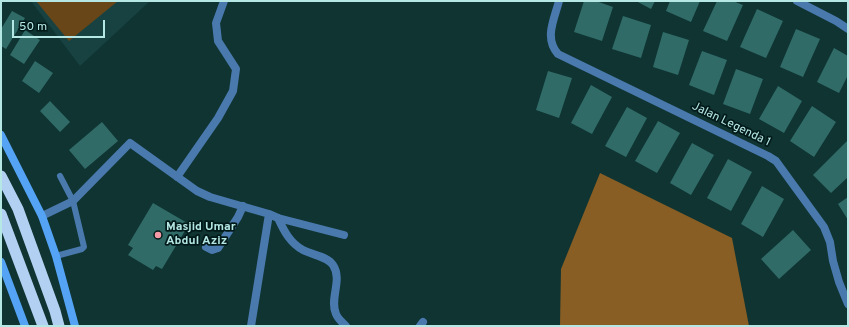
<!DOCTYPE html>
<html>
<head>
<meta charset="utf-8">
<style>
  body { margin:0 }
  #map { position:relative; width:849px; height:327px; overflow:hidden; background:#0f3432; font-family:Overpass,sans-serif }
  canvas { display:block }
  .frame { position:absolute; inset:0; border:2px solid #b5e8e5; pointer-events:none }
  .scale { position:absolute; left:12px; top:20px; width:93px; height:18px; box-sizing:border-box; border:2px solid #b5e8e5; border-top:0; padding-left:5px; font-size:12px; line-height:14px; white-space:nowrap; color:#b5e8e5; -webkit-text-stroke:3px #021a19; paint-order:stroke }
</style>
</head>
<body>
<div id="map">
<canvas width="849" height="327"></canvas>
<div class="frame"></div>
<div class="scale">50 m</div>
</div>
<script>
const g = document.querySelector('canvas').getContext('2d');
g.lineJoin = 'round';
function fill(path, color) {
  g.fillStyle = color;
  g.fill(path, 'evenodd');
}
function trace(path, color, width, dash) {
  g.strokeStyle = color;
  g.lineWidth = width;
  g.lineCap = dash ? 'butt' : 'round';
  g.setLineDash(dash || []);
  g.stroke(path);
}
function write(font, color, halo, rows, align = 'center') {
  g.font = font + ' Overpass,sans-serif';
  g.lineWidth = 3.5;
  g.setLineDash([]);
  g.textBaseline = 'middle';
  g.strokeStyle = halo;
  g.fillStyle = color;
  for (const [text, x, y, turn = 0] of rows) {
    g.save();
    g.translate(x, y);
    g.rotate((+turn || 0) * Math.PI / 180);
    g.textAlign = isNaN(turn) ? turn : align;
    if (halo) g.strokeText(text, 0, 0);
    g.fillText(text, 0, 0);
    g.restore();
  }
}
fill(new Path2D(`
  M31 1H150L80 66Z`), '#184241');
fill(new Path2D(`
  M36 1H118L69 41Z`), '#684617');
fill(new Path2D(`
  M600 173 732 238 749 326H560L561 269Z`), '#885e24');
fill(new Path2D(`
  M584 1H596L613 7 602 41 574 32Z
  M636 1H655L651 9Z
  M670 1H700L691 22 666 11Z
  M717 1H733L743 5 727 41 703 31Z
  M757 9 783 21 766 58 740 47Z
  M12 11 25 18 6 49 1 46V29Z
  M623 16 651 25 641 58 612 49Z
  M796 29 820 39 803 77 780 67Z
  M25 30 40 40 24 64 10 55Z
  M663 32 689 40 678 75 653 67Z
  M834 48 848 56V75L839 93 817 82Z
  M702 51 727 60 714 95 689 85Z
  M35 61 53 73 39 93 22 81Z
  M736 69 763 79 750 114 723 104Z
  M548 71 572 78 559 118 536 110Z
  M591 85 612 97 592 134 571 123Z
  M778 86 802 101 784 133 759 119Z
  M50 101 70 122 60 132 40 111Z
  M812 106 836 122 814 157 790 141Z
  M627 107 647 118 626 157 605 146Z
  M658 121 680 133 657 173 635 161Z
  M102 122 118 141 85 169 69 150Z
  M848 140V177L831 193 813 175Z
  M692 143 714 155 691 195 670 183Z
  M728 159 752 172 731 211 707 198Z
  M762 186 784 199 763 237 741 224Z
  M848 197V220L838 204Z
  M153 203 189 224 162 269 156 266 153 270 128 255 133 248 128 245Z
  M793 230 811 250 779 279 761 259Z`), '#306b68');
trace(new Path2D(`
  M56 256 82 249 84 247 73 201 60 176`), '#4a79ad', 6);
trace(new Path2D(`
  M559 1C554 20 544 38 558 54L768 156 776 161 824 227 830 242 833 261 839 282 848 304
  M797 1 836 21 848 29
  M177 177 218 118 233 91 236 69 218 41 216 23 224 1
  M42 216 73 201 130 143 197 191 210 197 269 214 278 218 344 235
  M278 218C284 231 290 243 303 250 312 255 327 256 333 265 343 280 329 299 336 314 338 319 342 322 346 326
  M206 247 212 250 218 248 238 217 243 206
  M251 326 269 214
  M420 326 423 322`), '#4a79ad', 8);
trace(new Path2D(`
  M1 135 42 216 56 256 75 326
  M1 262 25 326`), '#54a3f5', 8);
trace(new Path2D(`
  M1 176 18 209 55 311 59 326
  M1 214 43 326`), '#b2d0f2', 11);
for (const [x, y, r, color] of [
  [158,235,4,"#f49aa6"]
]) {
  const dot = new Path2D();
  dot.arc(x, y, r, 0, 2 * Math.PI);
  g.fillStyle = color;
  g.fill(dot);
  trace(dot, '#021a19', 1.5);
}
write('12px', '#b5e8e5', '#021a19', [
  ["Jalan Legenda 1",731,125,26]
]);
write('bold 12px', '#b5e8e5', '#021a19', [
  ["Masjid Umar",166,228],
  ["Abdul Aziz",166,242]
], 'left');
</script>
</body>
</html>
